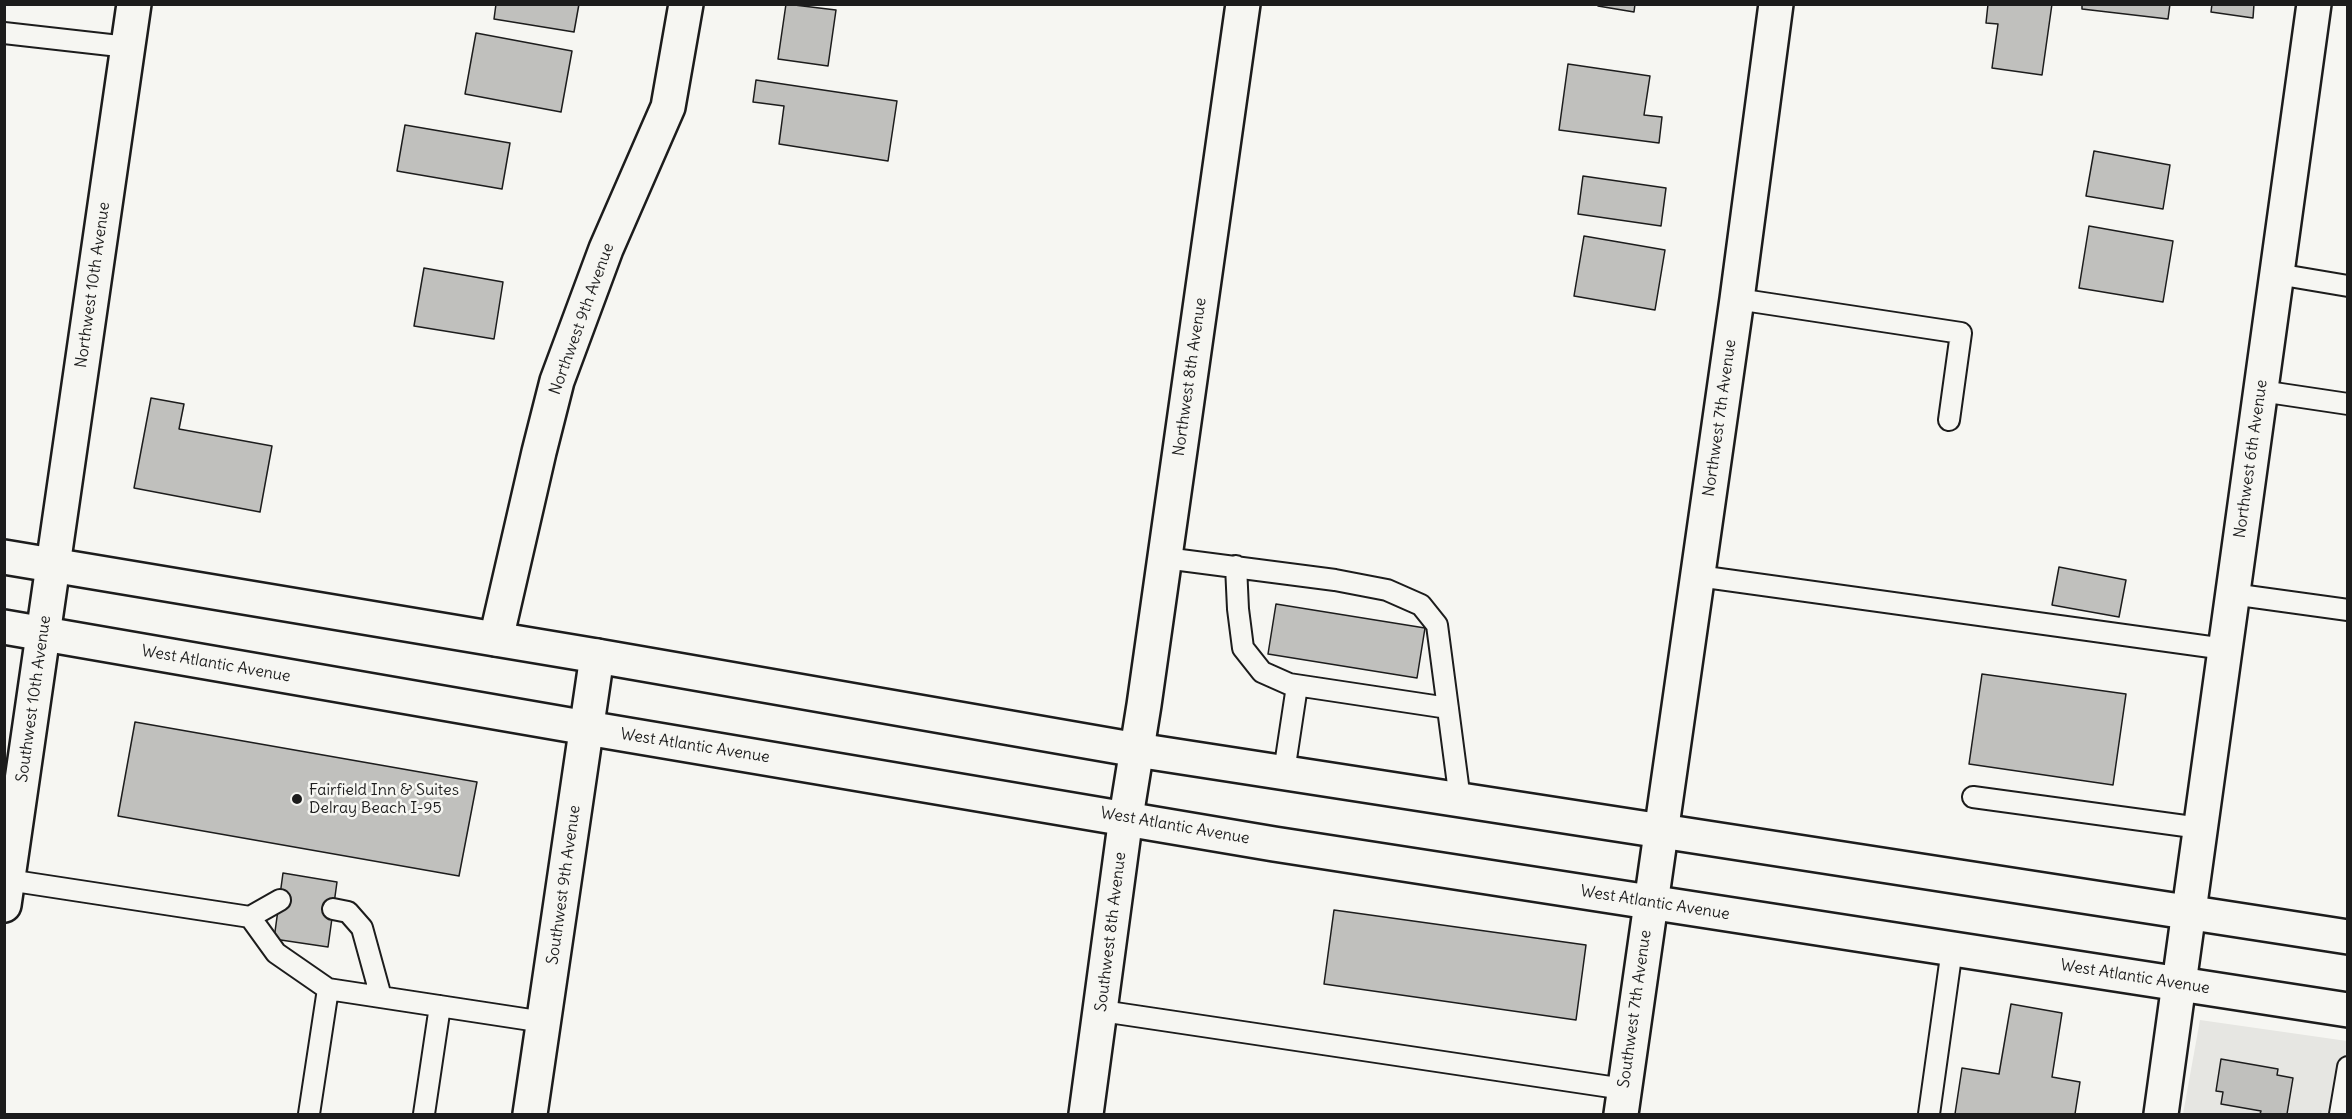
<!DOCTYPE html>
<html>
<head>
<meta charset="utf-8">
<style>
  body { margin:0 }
  #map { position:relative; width:2352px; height:1119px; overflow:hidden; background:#f6f6f2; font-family:Delius,sans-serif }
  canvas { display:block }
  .frame { position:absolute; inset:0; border:6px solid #1c1c1c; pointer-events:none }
</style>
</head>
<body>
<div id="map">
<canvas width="2352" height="1119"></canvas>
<div class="frame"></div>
</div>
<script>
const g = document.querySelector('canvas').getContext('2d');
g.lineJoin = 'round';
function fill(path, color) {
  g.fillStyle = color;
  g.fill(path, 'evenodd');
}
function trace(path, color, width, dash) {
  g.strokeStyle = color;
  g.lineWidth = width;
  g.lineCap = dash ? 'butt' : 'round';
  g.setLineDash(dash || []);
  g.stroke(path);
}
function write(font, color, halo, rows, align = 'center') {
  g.font = font + ' Delius,sans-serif';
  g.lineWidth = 5;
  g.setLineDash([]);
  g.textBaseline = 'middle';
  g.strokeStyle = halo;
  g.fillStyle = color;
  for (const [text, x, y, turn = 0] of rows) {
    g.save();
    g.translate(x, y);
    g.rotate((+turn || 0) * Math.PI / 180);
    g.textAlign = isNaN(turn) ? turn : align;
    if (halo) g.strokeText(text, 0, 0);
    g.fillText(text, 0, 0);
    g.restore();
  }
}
fill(new Path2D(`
  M2200 1020 2347 1041V1114H2183Z`), '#e6e6e2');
const building = new Path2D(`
  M496 4H579L574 32 494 19Z
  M786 4 836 10 828 66 778 59Z
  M1598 4H1635L1634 12 1598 6Z
  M1988 4H2052L2042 75 1992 68 1998 24 1986 23Z
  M2082 4H2170L2168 19 2082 9Z
  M2212 4H2254L2253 18 2211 12Z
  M476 33 572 51 561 112 465 94Z
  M1568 64 1650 76 1644 115 1662 117 1659 143 1559 130Z
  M756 80 897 101 888 161 779 144 784 106 753 102Z
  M405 125 510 143 502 189 397 171Z
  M2094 151 2170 165 2163 209 2086 196Z
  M1583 176 1666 188 1661 226 1578 214Z
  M2089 226 2173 241 2163 302 2079 288Z
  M1584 236 1665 250 1655 310 1574 296Z
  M424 268 503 282 494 339 414 326Z
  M151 398 184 404 179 429 272 446 260 512 134 488Z
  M2059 567 2126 580 2119 617 2052 605Z
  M1276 604 1425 628 1417 678 1268 654Z
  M1982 674 2126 694 2113 785 1969 764Z
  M135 722 477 782 459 876 118 816Z
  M283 873 337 882 328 947 274 939Z
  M1334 910 1586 945 1576 1020 1324 984Z
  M2011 1004 2062 1013 2052 1077 2080 1082 2075 1114H1955L1962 1068 1999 1074Z
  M2221 1059 2278 1069 2277 1075 2293 1078 2287 1114H2260L2261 1111 2221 1104 2223 1092 2216 1091Z`);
fill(building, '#c0c0bd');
trace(building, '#1c1c1c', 1.5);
const lane = new Path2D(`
  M4 33 128 47
  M2277 274 2348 286
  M1737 299 1961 333 1949 420
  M2261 391 2348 404
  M1165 558 1335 580 1387 590 1421 605 1437 625 1460 800
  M1236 566 1238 609 1243 648 1262 672 1289 684 1448 708
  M1698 576 2225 649
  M2232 594 2348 610
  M1284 772 1297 686
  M1973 797 2200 828
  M8 880 250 917 276 953 328 989 544 1022
  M333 909 348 912 362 928 381 997
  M250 917 280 900
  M1102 1011 1624 1089
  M309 1114 328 989
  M424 1114 440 1006
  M1929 1114 1952 949
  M2340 1114 2348 1067`);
const street = new Path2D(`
  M496 639 539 452 557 381 606 249 668 107 686 4
  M4 905 134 4
  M530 1114 597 656
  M1086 1114 1126 817 1144 705 1243 4
  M1621 1114 1737 299 1776 4
  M2161 1114 2314 4`);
const primary = new Path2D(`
  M4 557 597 656 1137 750 2348 937
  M4 627 587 728 1274 844 2348 1010`);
trace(lane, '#1c1c1c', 24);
trace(street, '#1c1c1c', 38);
trace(primary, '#1c1c1c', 38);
trace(lane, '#f6f6f2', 20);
trace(street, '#f6f6f2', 33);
trace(primary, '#f6f6f2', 33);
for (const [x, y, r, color] of [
  [297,799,6,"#1c1c1c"]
]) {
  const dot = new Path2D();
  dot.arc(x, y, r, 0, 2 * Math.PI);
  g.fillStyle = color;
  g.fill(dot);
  trace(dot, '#f6f6f2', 2);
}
write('16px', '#1c1c1c', '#f6f6f2', [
  ["Northwest 10th Avenue",93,285,-82],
  ["Northwest 9th Avenue",582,319,-70],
  ["Northwest 8th Avenue",1190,377,-82],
  ["Northwest 7th Avenue",1720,418,-82],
  ["Northwest 6th Avenue",2251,459,-82],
  ["West Atlantic Avenue",216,664,10],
  ["Southwest 10th Avenue",34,699,-82],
  ["West Atlantic Avenue",695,746,9],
  ["West Atlantic Avenue",1175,826,10],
  ["Southwest 9th Avenue",564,885,-82],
  ["West Atlantic Avenue",1655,903,9],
  ["Southwest 8th Avenue",1111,932,-83],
  ["West Atlantic Avenue",2135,977,9],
  ["Southwest 7th Avenue",1635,1009,-82]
]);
write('16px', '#1c1c1c', '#f6f6f2', [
  ["Fairfield Inn & Suites",309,790],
  ["Delray Beach I-95",309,808]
], 'left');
</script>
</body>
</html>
